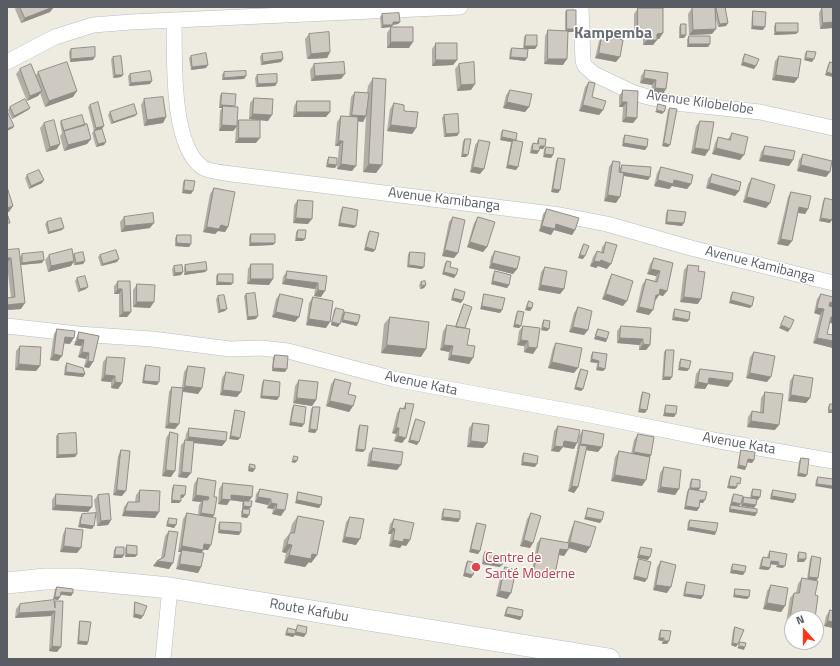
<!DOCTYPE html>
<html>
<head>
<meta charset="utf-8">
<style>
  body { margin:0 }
  #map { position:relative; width:840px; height:666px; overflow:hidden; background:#eeebe0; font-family:"Titillium Web",sans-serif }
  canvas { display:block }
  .frame { position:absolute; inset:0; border:8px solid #595d63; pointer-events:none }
  .north { position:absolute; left:784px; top:610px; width:40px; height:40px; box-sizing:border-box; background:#fff; border:1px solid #bdbec1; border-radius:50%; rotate:339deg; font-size:11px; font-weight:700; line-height:16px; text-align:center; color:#595d63 }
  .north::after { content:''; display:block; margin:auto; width:14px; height:18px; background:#fa3819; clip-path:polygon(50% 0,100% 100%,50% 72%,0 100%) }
</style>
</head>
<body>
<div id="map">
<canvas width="840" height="666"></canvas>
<div class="frame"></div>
<div class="north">N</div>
</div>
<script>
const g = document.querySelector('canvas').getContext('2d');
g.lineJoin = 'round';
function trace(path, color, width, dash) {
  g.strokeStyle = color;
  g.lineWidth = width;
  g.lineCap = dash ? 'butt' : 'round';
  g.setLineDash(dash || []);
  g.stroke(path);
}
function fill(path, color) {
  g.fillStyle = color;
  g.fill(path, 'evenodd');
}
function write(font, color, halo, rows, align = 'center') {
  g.font = font + ' "Titillium Web",sans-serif';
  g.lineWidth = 3;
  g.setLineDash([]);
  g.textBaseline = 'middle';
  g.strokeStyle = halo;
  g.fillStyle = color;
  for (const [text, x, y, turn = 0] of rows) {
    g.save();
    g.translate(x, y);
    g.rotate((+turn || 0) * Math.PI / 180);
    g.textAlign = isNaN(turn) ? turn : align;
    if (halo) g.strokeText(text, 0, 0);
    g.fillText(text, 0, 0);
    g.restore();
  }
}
const minor = new Path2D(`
  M581 7 583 61 585 66 594 74 634 93 648 97 675 103 760 112 833 128
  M174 20C175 56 170 144 202 167 207 171 224 173 232 174L560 215 607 224 691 248 833 283
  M7 62 55 37 93 25 131 22 460 7
  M7 326 78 334 152 339 230 349 261 348 288 351 394 379 590 415 719 441 833 461
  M163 659 170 588`);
const secondary = new Path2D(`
  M7 583 45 579H76L170 588 609 659`);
trace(minor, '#b8bbc1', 16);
trace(secondary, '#b9bcc4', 22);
trace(minor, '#fff', 15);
trace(secondary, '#fff', 21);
fill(new Path2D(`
  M16 7H54L50 12 21 23 15 9Z
  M716 7H725L728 23 726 26 718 27 715 16 712 34 689 35 688 14 692 8H715Z
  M822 7H833V28L820 29 819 13Z
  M638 8 663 33 659 39H657L653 45H643V36H634V14Z
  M567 10 574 32H568L563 65 544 64 545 36 548 30 565 31V12Z
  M753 11 763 30 751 29 752 14Z
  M382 14 400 22 398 24 393 25 391 27 381 28 380 17Z
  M776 23 798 32 796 34 774 35V26Z
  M681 24 686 35 684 38H679V27Z
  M391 27 409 48H387V33Z
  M309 34 330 52 327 58 307 59 305 39Z
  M526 35 537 46 535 49H523L524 37Z
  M602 36 616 62 595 58 599 41Z
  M689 36 710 44 708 47H687V39Z
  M436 43 457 60 453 65 432 66V49Z
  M512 48 525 61 509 59 510 50Z
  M71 49 93 60 70 62 69 52Z
  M807 51 812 62 804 60 805 53Z
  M262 54 283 59 281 62 261 65 260 57Z
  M745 54 754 69 741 65 743 57Z
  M191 56 206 68 191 70 189 58Z
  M779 56 798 78 794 83 772 80 775 61Z
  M113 57 121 77 113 78 111 59Z
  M830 62 833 77 825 75 828 65Z
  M314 64 341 79 311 81 310 70Z
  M459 64 471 90 457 91 455 69Z
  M20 69 36 75 38 72 73 97 45 107 40 93 38 96 27 101 16 74Z
  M645 70 668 73 662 95 651 93 652 85 640 83 641 76Z
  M224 72 246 76 244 79 222 80V75Z
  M130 74 150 84 129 86 128 76Z
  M257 75 277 83 275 86 256 87 255 78Z
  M373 78 382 165 376 173 363 172 366 116 363 122 358 121 352 171 337 169 339 146H335L337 122 341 116 349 117 351 97 355 92 367 93 368 86Z
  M589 82 592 97 603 110 599 115 579 111 585 87Z
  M510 90 529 107 525 112 503 108 506 95Z
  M623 90 637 118 633 123 622 122 623 107H619V96Z
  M222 93 237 124 239 120 256 143H235L236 128 233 131H219L220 111 222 108H219L220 95Z
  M254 98 268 121 249 119 250 103Z
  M144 99 166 117 163 123 144 126 141 105Z
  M297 101 326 117H293L294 106Z
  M394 103 404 111 416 128 412 134 387 131 390 109Z
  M90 105 102 129 104 145 96 147 92 133 94 131 88 107Z
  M10 107 30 108 28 110 12 119 8 110Z
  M670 108 668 147 662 146 668 110Z
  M110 112 135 116 111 124 108 115Z
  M444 115 459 133 457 136 444 137 442 118Z
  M61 121 85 125 91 139 87 144 64 151 60 136 62 133 60 123Z
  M700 121 705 156 691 153 696 126Z
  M44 123 57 149 46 152 40 128Z
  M503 130 515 141 518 167 516 170 506 168 511 142 500 140 501 132Z
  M732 133 740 160 712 154 715 143 718 137 728 139Z
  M625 135 647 147 645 150 622 146 623 138Z
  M539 138 545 146 543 149H539V151L537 154 530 153 531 146 533 143 537 144V141Z
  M465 139 466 157H461L463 141Z
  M479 140 480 174 470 172 475 145Z
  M765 146 793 160 789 166 759 161 761 152Z
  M546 147 553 155 551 158 543 157 544 149Z
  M803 154 830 172 826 177 797 171 799 160Z
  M329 157 335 168 326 167 327 160Z
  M558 158 560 190 558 193 551 192 556 161Z
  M613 161 620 168 622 165 650 177 648 180 624 176 616 203 604 201 609 167Z
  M661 167 691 184 687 189 672 186 669 189 654 186 657 173Z
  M712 174 739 191 735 196 706 188 708 179Z
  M27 175 42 183 29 189 25 178Z
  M752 178 770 203 766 208 743 202 748 184Z
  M185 180 191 194 182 193 183 182Z
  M214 188 228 227 225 232 218 231 215 234 203 232 210 194Z
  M791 192 808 209 805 214 798 213 792 241 788 246 777 244 788 197Z
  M825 198 830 223 819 221 823 201Z
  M298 200 308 224 293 223 294 205Z
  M343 207 354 228 338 226 341 210Z
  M547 209 575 230 572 235 554 230 551 235 539 231 543 214Z
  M668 210 682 226 665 224 666 213Z
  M124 217 150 228 121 232 120 222Z
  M453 217 458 253 454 258 442 256 449 222Z
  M478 217 487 247 483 252 467 247 474 223Z
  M47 222 62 230 48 234 45 224Z
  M298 230 303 241H295L296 232Z
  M370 231 375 250 373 252 364 250 368 233Z
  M251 234 273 245 249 246V237Z
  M177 235 191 244 189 247 175 246V238Z
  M606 242 607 269 598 266 596 268 590 266 593 257 597 251 601 252 602 247Z
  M584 244 583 259 578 258 582 247Z
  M7 250 20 257 22 254 42 263 20 265 21 309 7 310V298H11L7 265Z
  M495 251 517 269 513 274 489 268 491 257Z
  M410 252 422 269 407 267 408 254Z
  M74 254 85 261 83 264 74 265 73 262 71 266 48 272 45 260 49 255H73Z
  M100 255 117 262 101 266 98 257Z
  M654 258 673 263 667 291 663 296 659 295 655 301 649 315 636 312 642 285 646 279 655 281 656 276 647 274 650 264Z
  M447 261 450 267 456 275 454 278 442 274 445 263Z
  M251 264 269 285 247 284 248 269Z
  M185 265 207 270 205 272 184 275V268Z
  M688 265 698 271V304L680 302 684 270Z
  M174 266 183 272 181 275 173 276 172 269Z
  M545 267 564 289 560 294 538 290 541 272Z
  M287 271 327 276 321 297 314 296 315 289 282 284 283 277Z
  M495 271 509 285 507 288 491 284 493 274Z
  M218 274 231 285H216V276Z
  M612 274 623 306 602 299 609 279Z
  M77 278 86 289 78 292 75 281Z
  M118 281H130L131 312 127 317H119V294H114V286Z
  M421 282 426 285 424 288 420 289 419 285Z
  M137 284 150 308 133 307V290Z
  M455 289 461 303 451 300 453 292Z
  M733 292 750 308 729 303 731 294Z
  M246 294 256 319 247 320 244 296Z
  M280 294 295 322 272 317 276 299Z
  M484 294 502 310 500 313 480 309 483 297Z
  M821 294 832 307 827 334 833 335V348L813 343 820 315 814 313 817 299Z
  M218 296 225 311 218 313 216 299Z
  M313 297 326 328 306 325 309 303Z
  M529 301 532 308 530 311 525 310 527 304Z
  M464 304 465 328 467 345 473 358 469 364 448 360 449 352 440 350 443 331 447 325 455 327 462 307Z
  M578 307 588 330 584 335 569 332 574 313Z
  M336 308 338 327 331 325 334 310Z
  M675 309 689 320 687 322 672 320 673 312Z
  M518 311 521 326 519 328 513 327 516 314Z
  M345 312 357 326 341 322 343 314Z
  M390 317 421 357 381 353 384 324Z
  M544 320 549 329 547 331 541 330 542 323Z
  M523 326 533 354 524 352V346L517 345 519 331Z
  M621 326 651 328 650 345 646 350H639V345L617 343V331Z
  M57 329 70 344 64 343 62 356 58 361 50 360 54 334Z
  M598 329 607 339 606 342 594 339 596 332Z
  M79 332 99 336 93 362 89 368 84 367 86 359 78 357 81 346 74 345 76 338Z
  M556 343 574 373 548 368 553 348Z
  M20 346 40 366 36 371 15 370 16 351Z
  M666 350 670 380H662L664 352Z
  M593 352 605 369 603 371 596 370 597 363 590 362 591 355Z
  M754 352 767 382 746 378 750 357Z
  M275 355 285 372 272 371 273 357Z
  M107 357 122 383 118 389 111 388V382L101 381 103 362Z
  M681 359 689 369 687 371 678 370 679 362Z
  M67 363 85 374 83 377 64 375 65 366Z
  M146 365 159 382 157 385 142 383 144 368Z
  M188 366 202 388 198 394 182 392 179 424 175 429 165 428 169 392 172 387H182L184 372Z
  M581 369 583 389 581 391 574 389 579 372Z
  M700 369 728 387 708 384 705 389 694 388 696 374Z
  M226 372 237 397 220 395 222 378Z
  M794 375 810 398 806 403 788 401 790 381Z
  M335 379 348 394 353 406 349 412 326 406 331 384Z
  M264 380 279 397 277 400 260 398 262 383Z
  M299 380 316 400 312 406 293 403 295 386Z
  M643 392 645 413 638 412 641 395Z
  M765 392 775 430 747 427 748 417 752 411 760 412 761 398Z
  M406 403 402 443 394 441 396 434 392 433 397 413 400 408H403Z
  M830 404H833V413H828V407Z
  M294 405 302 427 289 425 292 408Z
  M666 405 676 414 674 417 663 416 665 407Z
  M313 407 317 430 315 433 308 432 311 409Z
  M235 410 238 440 229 439 234 413Z
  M416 419 417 445 408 442 414 422Z
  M473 423 487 443 483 448 467 447 469 428Z
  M360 425 363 452 355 451 358 428Z
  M558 426 574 449 563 447 559 452 551 451 554 431Z
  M189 428 226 441 222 446 194 443 187 478 178 477 181 445 185 441 186 434Z
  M583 430 598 452 586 450 578 487 574 493 568 491 577 450 578 449H577L579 436Z
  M170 432 171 477 162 476 166 438Z
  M58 434 77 454 75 457 56 458V436Z
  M638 434 651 455 650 457 642 486 611 481 615 457 619 451 631 454 634 440Z
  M373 448 397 470 367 466 369 453Z
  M121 450 122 496 113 495 118 456Z
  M741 450 754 460 752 463 747 462 745 470 737 468 740 453Z
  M524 453 535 467 521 465 522 456Z
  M801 458 807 475 805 477 797 476 799 461Z
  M250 464 253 472 248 471V467Z
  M664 467 679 489 675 495 657 492 660 473Z
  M731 476 738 486H737L735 489 727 488 729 479Z
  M818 477 833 479 815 486 816 480Z
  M198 478 214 497V515L212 518 208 550H204L202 552 201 567 198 573 176 569 179 555 181 552H178L183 519 187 513 198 515 199 505 201 502 192 501 194 484Z
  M692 479 700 488 698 490 703 503H699V508L697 511 684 509 687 492 689 489 690 482Z
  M223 483 252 497 249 501 251 507 249 509V515L247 518 241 517V511L243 509H242V503L244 502 230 500 227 505 218 504 219 489Z
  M174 485 183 498H181V501L179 503H171L172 488Z
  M260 489 288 494 281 516 272 514 273 509 267 508 268 505 255 502 256 494Z
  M753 489 758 500H757L741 506 742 499 744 497 750 498 751 492Z
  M140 490 159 512 155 518 122 516 124 507 128 502H135L136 495Z
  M773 490 795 500 793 503 770 499 771 493Z
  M298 492 321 505 319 508 295 503 297 495Z
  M56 494 88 512 52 510V500Z
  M734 494 739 506 755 516 729 512V508L731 505H732H730L732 497Z
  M98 495 111 520 108 525 97 526 96 515 92 529 78 527 80 517 82 514 96 513 94 500Z
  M588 508 602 520 600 523 584 519 587 511Z
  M444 509 460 519 458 522 441 520 442 512Z
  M531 513 530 548 520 546 527 519Z
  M298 516 317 555 311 563 309 562 305 567 284 563 286 553 282 552 284 540 290 533 292 524Z
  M350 517 356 545 342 542 346 522Z
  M169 518 176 525 174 528 166 526 167 521Z
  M394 519 410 540 406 546 402 545 400 548 389 546 391 534H388L390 524Z
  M690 520 715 535 687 530 688 522Z
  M575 521 590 547 586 553 568 548 564 556 559 555 551 579 531 575 537 543 541 538 567 543 572 527Z
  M220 522 239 535 218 533V525Z
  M477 523 480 551 478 554 469 552 475 526Z
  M66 528 77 553 60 552 63 534Z
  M169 531V569L153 566 161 558 165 536Z
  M127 545 137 555 135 557H125V548Z
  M116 547 124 555 122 558H113L114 550Z
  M641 547 648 560 637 558 639 550Z
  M770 551 783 568 776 567 777 565 770 564V568L768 570 759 569 761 560 763 557 767 558 768 554Z
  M485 552 500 567 482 564 483 555Z
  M799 552 804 562H797V555Z
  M812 556 818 578 792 618V624L786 623 790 598 794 593H796L798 584 802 578 807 579 810 559Z
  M639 559 645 582 633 579 637 562Z
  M468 561 473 575 471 578 463 576 466 563Z
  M661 561 667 593 653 590 657 567Z
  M733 564 745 572 743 575 730 573 731 567Z
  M505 567 511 593 507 599 496 596 501 573Z
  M687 582 703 596 701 599 683 596 685 585Z
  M771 585 785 606 781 612 763 609 767 591Z
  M57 587 73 593 71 596 60 595V597L58 600 53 599 55 589Z
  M735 589 749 597 747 599 733 597 734 591Z
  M55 601 57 652 49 651 51 616 15 618 16 609 20 604 54 602Z
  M135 602 141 619 133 617 134 605Z
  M508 607 522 617 520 620 504 616 506 609Z
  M830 610 833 611V628L824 626 826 616Z
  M80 621 88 642 87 645 77 644 79 623Z
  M298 625 304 637 295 635 293 637 285 635 286 631 288 628 296 630Z
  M735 627 736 647 731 645 733 630Z
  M661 630 669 641 667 644H662V641L658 640 659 633Z`), '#b1aea6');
fill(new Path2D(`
  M53 7H54L50 12 21 23 25 18Z
  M393 22H400L398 24 391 25Z
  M833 22V28L820 29 823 23Z
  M728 23 726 26 718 27 720 24Z
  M383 25H393L391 27 381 28Z
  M753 26 765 27 763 30 751 29Z
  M567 29H576L574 32H565Z
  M716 29 712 34 689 35 693 30Z
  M638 31H647L643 36H634Z
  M776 32H798L796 34 774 35Z
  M663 33 659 39H654L657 34Z
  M681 35H686L684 38H679Z
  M647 40H657L653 45H643Z
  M391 42H413L409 48H387Z
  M689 44H710L708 47H687Z
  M525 46H537L535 49H523Z
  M330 52 327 58 307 59 311 54Z
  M599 53 620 57 616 62 595 58Z
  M95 57 93 60 70 62 71 59Z
  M511 57 527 58 525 61 509 59Z
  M806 58 814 59 812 62 804 60Z
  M283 59 281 62 261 65 263 62Z
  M548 59H567L563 65 544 64Z
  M436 60H457L453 65 432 66Z
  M743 62 756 66 754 69 741 65Z
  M208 65 206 68 191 70 192 67Z
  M827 72 833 74V77L825 75Z
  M345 74 341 79 311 81 315 76Z
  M115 75H123L121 77 113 78Z
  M776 75 798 78 794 83 772 80Z
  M246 76 244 79 222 80 224 78Z
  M644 78 656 80 652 85 640 83Z
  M152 81 150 84 129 86 131 83Z
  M277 83 275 86 256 87 258 84Z
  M475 84 471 90 457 91 461 85Z
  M655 88 666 89 662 95 651 93Z
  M42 91 38 96 27 101 30 96Z
  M77 91 73 97 45 107 49 101Z
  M507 102 529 107 525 112 503 108Z
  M622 102H627L623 107H619Z
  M221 105 235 106H223L222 108H219Z
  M583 105 603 110 599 115 579 111Z
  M30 108 28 110 12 119 14 116Z
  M657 110 664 112 662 114 655 112Z
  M297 112H330L326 117H293Z
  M137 114 135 116 111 124 113 122Z
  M253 114 272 115 268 121 249 119Z
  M352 115 366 116 363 122 349 120Z
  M166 117 163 123 144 126 147 120Z
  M626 117 637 118 633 123 622 122Z
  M222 125 237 126 233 131H219Z
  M391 125 416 128 412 134 387 131Z
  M14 126 13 128 7 131V129Z
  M104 126 102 129 94 131 96 128Z
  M459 133 457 136 444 137 446 134Z
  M502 137 516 140 514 143 513 140 511 142 500 140Z
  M239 138H260L256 143H235Z
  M91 139 87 144 64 151 68 145Z
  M339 141H343L339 146H335Z
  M106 142 104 145 96 147 98 144Z
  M624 143 647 147 645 150 622 146Z
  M664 143 670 145 668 147 662 146Z
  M60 144 57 149 46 152 50 147Z
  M540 146H545L543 149 538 148Z
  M695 148 709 150 705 156 691 153Z
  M716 148 744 155 740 160 712 154Z
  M532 150 539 151 537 154 530 153Z
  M463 154 468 155 466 157H461Z
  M545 154 553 155 551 158 543 157Z
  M763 155 793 160 789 166 759 161Z
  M328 164 337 165 335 168 326 167Z
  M341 164 356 166 352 171 337 169Z
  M369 164 382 165 376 173 363 172Z
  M508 165 518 167 516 170 506 168Z
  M801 165 830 172 826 177 797 171Z
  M473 167 484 169 480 174 470 172Z
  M621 172 650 177 648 180 619 175Z
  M44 180 42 183 29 189 31 186Z
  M658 180H674L691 184 687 189 672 186 669 189 654 186Z
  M710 183 739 191 735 196 706 188Z
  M553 189 560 190 558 193 551 192Z
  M184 190 193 191 191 194 182 193Z
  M608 195 620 197 616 203 604 201Z
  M747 197 770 203 766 208 743 202Z
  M13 206 9 212H7V208Z
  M799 207 808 209 805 214 795 212Z
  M296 218 312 219 308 224 293 223Z
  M821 218 832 220 830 223 819 221Z
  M667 222 684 223 682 226 665 224Z
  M154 223 150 228 121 232 125 226Z
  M340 223 356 226 354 228 338 226Z
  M556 224 575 230 572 235 554 230 551 235 539 231 542 226Z
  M221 225 228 227 225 232 218 231 215 234 203 232 207 227Z
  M64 228 62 230 48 234 49 232Z
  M297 238 305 239 303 241H295Z
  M781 239 792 241 788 246 777 244Z
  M470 242 487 247 483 252 467 247Z
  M177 243 191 244 189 247 175 246Z
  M251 243H275L273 245 249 246Z
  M366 247 375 250 373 252 364 250Z
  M445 250 458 253 454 258 442 256Z
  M580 255 585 256 583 259 578 258Z
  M7 258H11L7 263Z
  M119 259 117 262 101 266 103 264Z
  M44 260 42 263 20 265 22 263Z
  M601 260 611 264 607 269 598 266 596 268 590 266 594 261Z
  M74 261 71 266 48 272 51 266Z
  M85 261 83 264 74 265 76 263Z
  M492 263 517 269 513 274 489 268Z
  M409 265 424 267 422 269 407 267Z
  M651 269 660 271 656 276 647 274Z
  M207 270 205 272 184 275 186 272Z
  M183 272 181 275 173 276 175 273Z
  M444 272 456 275 454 278 442 274Z
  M251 279H273L269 285 247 284Z
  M286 279 318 283 315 289 282 284Z
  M493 281 509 285 507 288 491 284Z
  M218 282 233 283 231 285H216Z
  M426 285 424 288 420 289 422 286Z
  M541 285 564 289 560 294 538 290Z
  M88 287 86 289 78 292 80 289Z
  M118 289H122L119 294H114Z
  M660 289 667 291 663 296 656 294Z
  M318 290 325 291 321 297 314 296Z
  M606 294 627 301 623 306 602 299Z
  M656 295H659L655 301Z
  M684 297 701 299 698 304 680 302Z
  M453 298 463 300 461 303 451 300Z
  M731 300 752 306 750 308 729 303Z
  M137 302H154L150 308 133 307Z
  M830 302 833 303V306L831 309 826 308Z
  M25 303 21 309 7 310V305Z
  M482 306 502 310 500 313 480 309Z
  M527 307 532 308 530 311 525 310Z
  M639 307 653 310 649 315 636 312Z
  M817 308 824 309 820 315 814 313Z
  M227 309 225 311 218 313 220 310Z
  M123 312H131L127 317H119Z
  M276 312 299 317 295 322 272 317Z
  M258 316 256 319 247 320 248 317Z
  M674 317 689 320 687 322 672 320Z
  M831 317H833V324L828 322Z
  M309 319 330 322 326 328 306 325Z
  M343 320 358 323 357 326 341 322Z
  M332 322 340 324 338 327 331 325Z
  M515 324 521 326 519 328 513 327Z
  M781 325 790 329 788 332 779 328Z
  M543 327 549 329 547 331 541 330Z
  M573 327 588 330 584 335 569 332Z
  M596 336 607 339 606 342 594 339Z
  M65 337 74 338 70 344 61 343Z
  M620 338 643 339 639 345 617 343Z
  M817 338 833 341V348L813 343Z
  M78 339 84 340 81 346 74 345Z
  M521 340 528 341 524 346 517 345Z
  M643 344 650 345 646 350H639Z
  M387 345 426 349 421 357 381 353Z
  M444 345 453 346 449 352 440 350Z
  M528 347 537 348 533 354 524 352Z
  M82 352 89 353 86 359 78 357Z
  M54 354 62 356 58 361 50 360Z
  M451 355 473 358 469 364 448 360Z
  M592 359 599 361 597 363 590 362Z
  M88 361 93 362 89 368 84 367Z
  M552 362 578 368 574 373 548 368Z
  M19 364 40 366 36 371 15 370Z
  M598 367 605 369 603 371 596 370Z
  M680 367 689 369 687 371 678 370Z
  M273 368 287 369 285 372 272 371Z
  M66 372 85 374 83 377 64 375Z
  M750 373 771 377 767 382 746 378Z
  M105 375 115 376 111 382 101 381Z
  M664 377H672L670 380H662Z
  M709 378 732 381 728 387 708 384 705 389 694 388 698 382Z
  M144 381 159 382 157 385 142 383Z
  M115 382 122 383 118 389 111 388Z
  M185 386 202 388 198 394 181 391Z
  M576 387 583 389 581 391 574 389Z
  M223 390 241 392 237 397 220 395Z
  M791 395 810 398 806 403 788 401Z
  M262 396 279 397 277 400 260 398Z
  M297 398 316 400 312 406 293 403Z
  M330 401 353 406 349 412 326 406Z
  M640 409 647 410 645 413 638 412Z
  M829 410H833V413H828Z
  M665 413 676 414 674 417 663 416Z
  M751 421 779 425 775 430 747 427Z
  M291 422 304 424 302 427 289 425Z
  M169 423 179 424 175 429 165 428Z
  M396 428H399L396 434 392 433Z
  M310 429 317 430 315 433 308 432Z
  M231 436 240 438 238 440 229 439Z
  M398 436 406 438 402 443 394 441Z
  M189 437 226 441 222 446 185 442Z
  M410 440 419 442 417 445 408 442Z
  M471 441 487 443 483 448 467 447Z
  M564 441 577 443 574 449 563 447 559 452 551 451 555 446Z
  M581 444 602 447 598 452 579 449 580 445 578 449H577Z
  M357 449 365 450 363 452 355 451Z
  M634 452 651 455 647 461 631 457Z
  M77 454 75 457 56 458 58 455Z
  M748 459 754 460 752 463 746 462Z
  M293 460 297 461 295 463 291 462Z
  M371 461 401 465 397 470 367 466Z
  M523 462 537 464 535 467 521 465Z
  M739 465 746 467 745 470 737 468Z
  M250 468 255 469 253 472 248 471Z
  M166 470 175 471 171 477 162 476Z
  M182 472 191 473 187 478 178 477Z
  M799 473 807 475 805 477 797 476Z
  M615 475 646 480 642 486 611 481Z
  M817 484 833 486V489L815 486Z
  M572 486 578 487 574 493 568 491Z
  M729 486 737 487 735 489 727 488Z
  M661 487 679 489 675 495 657 492Z
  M691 488H700L698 491 689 490Z
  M117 490 126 491 122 496 113 495Z
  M181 495H185L183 498 180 497Z
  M196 495 209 497 205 502 203 500 201 502 192 501Z
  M231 495 252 497 248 502 244 501V502L230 500 227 505 218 504 222 499Z
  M752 496 760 497 758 500 750 499Z
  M772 496 795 500 793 503 770 499Z
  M258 497 271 499 268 505 255 502Z
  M172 500 181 501 179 503H171Z
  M297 500 321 505 319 508 295 503Z
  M700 500H705L703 503 698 502Z
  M732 502 741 504 739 506 730 505Z
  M271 503 277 504 273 509 267 508Z
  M743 503 756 505 754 508 741 506Z
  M56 505 92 507 88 512 52 510Z
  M244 506 251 507 249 509H242Z
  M686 506 699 508 697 511 684 509Z
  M276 509 285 510 281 516 272 514Z
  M730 509 757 513 755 516 729 512Z
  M125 511 159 512 155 518 122 516Z
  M201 513 214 515 211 520 197 518Z
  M243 514 249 515 247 518 241 517Z
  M443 517 460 519 458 522 441 520Z
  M586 517 602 520 600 523 584 519Z
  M111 520 108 525 97 526 101 521Z
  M80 524 94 526 92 529 78 527Z
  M168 524 176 525 174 528 166 526Z
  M689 527 716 532 715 535 687 530Z
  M392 528 395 529 391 534H388Z
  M220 530 241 532 239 535 218 533Z
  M345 537 360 539 356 545 342 542Z
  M404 539 410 540 406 546 402 545 400 548 389 546 393 540Z
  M524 540 533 543 530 548 520 546Z
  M570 542 590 547 586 553 566 547Z
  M204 544 211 545 208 550 201 549Z
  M287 544 292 545 286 553 282 552Z
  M64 546 81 548 77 553 60 552Z
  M182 546 203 550 200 555 182 550 181 552H178Z
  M471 549 480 551 478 554 469 552Z
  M560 549 568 550 564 556 556 554Z
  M127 554 137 555 135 557H125Z
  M312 554 317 555 311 563 309 562 305 567 284 563 289 555Z
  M115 555H124L122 558H113Z
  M639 555 650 557 648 560 637 558Z
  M799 559H806L804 562H797Z
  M157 561 173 563 169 569 153 566Z
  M484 561 502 565 500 567 482 564Z
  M771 561 779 562 777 565 769 564Z
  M180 564 201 567 198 573 176 569Z
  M778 565 785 566 783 568 776 567Z
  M761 566 770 568 768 570 759 569Z
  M534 570 555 574 551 579 531 575Z
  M732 570 745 572 743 575 730 573Z
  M465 573 473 575 471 578 463 576Z
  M635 576 647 579 645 582 633 579Z
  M809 577 818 578 816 581 807 580Z
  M656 585 671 587 667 593 653 590Z
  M500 591 511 593 507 599 496 596Z
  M61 592 73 593 71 596 59 594Z
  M685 594 703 596 701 599 683 596Z
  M735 595 749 597 747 599 733 597Z
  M55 597H60L58 600 53 599Z
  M767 603 785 606 781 612 763 609Z
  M55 611 51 616 15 618 19 613Z
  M135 614 143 616 141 619 133 617Z
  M506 614 522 617 520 620 504 616Z
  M790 618H792V624L786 623Z
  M828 621 833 622V628L824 626Z
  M296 632 306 634 304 637 294 635Z
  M287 633 295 634 293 637 285 635Z
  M660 638H664L662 641 658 640Z
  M79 641 88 642 87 645 77 644Z
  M664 641H669L667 644H662Z
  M733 643 738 644 736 647 731 645Z
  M52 646 61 647 57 652 49 651Z
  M739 646 745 647 744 650 737 648Z`), '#908d87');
const building = new Path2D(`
  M20 7H53L25 18Z
  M715 7 716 29 693 30 692 8Z
  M716 7H725L728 23 720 24Z
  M822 7H833V22L823 23Z
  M638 8H663V33L657 34V40H647V31H638Z
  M567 10H576V29H567Z
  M753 11 766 12 765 27 753 26Z
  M399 13 400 22H393V25H383L382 14Z
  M776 23H798V32H776Z
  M681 24H686V35H681Z
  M391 27H413V42H391Z
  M548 30 568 31 567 59H548Z
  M329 32 330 52 311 54 309 34Z
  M526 35H537V46H525Z
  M602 36 623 40 620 57 599 53Z
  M689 36H710V44H689Z
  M436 43H457V60H436Z
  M95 47V57L71 59V49Z
  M512 48 528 49 527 58 511 57Z
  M807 51 816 52 814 59 806 58Z
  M282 52 283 59 263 62 262 54Z
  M206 53 208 65 192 67 191 56Z
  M745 54 759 59 756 66 743 62Z
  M121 56 123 75H115L113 57Z
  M779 56 801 59 798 78 776 75Z
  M67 62 77 91 49 101 38 72Z
  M344 62 345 74 315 76 314 64Z
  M474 62 475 84 461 85 459 64Z
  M830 62 833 63V74L827 72Z
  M31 64 42 91 30 96 20 69Z
  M645 70 668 73 666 89 655 88 656 80 644 78Z
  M150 71 152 81 131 83 130 74Z
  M246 71V76L224 78V72Z
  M277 74V83L258 84 257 75Z
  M373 78 386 79 382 165 369 164Z
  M589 82 595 83 592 97 606 101 603 110 583 105Z
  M510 90 532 94 529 107 507 102Z
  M623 90 638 91 637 118 626 117 627 102H622Z
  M355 92 369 93 366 116 352 115Z
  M222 93 236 94 235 106 221 105Z
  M163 97 166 117 147 120 144 99Z
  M254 98 273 99 272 115 253 114Z
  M25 99 30 108 14 116 10 107Z
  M297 101H330V112H297Z
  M98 102 104 126 96 128 90 105Z
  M394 103 404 105V111L418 112 416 128 391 125Z
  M134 104 137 114 113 122 110 112Z
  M658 104 666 106 664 112 657 110Z
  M223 106 238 107 237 126 222 125Z
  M670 108 677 109 670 145 664 143Z
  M7 111 14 126 7 129Z
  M458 114 459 133 446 134 444 115Z
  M82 115 85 125 64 131 61 121Z
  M341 116 358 117 356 166 341 164 343 141H339Z
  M54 120 60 144 50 147 44 123Z
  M239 120H260V138H239Z
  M700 121 714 122 709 150 695 148Z
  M87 124 91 139 68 145 64 131Z
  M102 129 106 142 98 144 94 131Z
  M503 130 517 133 516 140 502 137Z
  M732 133 748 137 744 155 716 148 718 137 730 140Z
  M625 135 648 139 647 147 624 143Z
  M539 138 546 139 545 146H540L539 151 532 150 533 143 538 144Z
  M465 139H471L468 155 463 154Z
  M479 140 490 142 484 169 473 167Z
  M513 140 523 142 518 167 508 165Z
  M765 146 795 151 793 160 763 155Z
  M546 147 554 148 553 155 545 154Z
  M803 154 832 161 830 172 801 165Z
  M329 157 337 158V165L328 164Z
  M558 158 565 159 560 190 553 189Z
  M613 161 620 162 619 172 624 173 620 197 608 195Z
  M622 165 651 167 650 177 621 172Z
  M661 167 693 175 691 184 674 180 673 184 658 180Z
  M39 170 44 180 31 186 27 175Z
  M712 174 741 182 739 191 710 183Z
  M752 178 775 185 770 203 747 197Z
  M185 180 195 181 193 191 184 190Z
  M7 187 13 206 7 208Z
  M214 188 235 192 228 227 221 225 219 229 207 227Z
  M791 192 811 196 808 209 799 207 792 241 781 239Z
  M825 198 833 200V214L832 220 821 218Z
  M298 200 313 201 312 219 296 218Z
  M343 207 358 210 356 226 340 223Z
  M547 209 579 218 575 230 556 224 555 229 542 226Z
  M668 210 686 212 684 223 667 222Z
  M153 213 154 223 125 226 124 217Z
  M7 216H8L10 223H7Z
  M453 217 465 220 458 253 445 250Z
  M478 217 495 222 487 247 470 242Z
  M61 218 64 228 49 232 47 222Z
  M298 230H306L305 239 297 238Z
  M370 231 379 233 375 250 366 247Z
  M251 234H275V243H251Z
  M177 235H191V244L177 243Z
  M606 242 617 245 611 264 601 260 600 262 594 261 597 251 603 253Z
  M584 244 589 246 585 256 580 255Z
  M19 249 25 303 7 305V298L15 297 11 258H7V250Z
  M72 249 74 261 51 266 49 255Z
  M116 250 119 259 103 264 100 255Z
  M495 251 520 257 517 269 492 263Z
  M43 252 44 260 22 263V254Z
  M83 252 85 261 76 263 74 254Z
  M410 252 425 253 424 267 409 265Z
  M654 258 673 263 667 291 660 289 659 295H656L653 310 639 307 646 279 657 282 660 271 651 269Z
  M447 261 451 262 450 267 458 269 456 275 444 272Z
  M206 262 207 270 186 272 185 265Z
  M251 264H273V279H251Z
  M182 265 183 272 175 273 174 266Z
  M688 265 699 266 698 271 705 272 701 299 684 297Z
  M545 267 567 271 564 289 541 285Z
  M287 271 327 276 325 291 318 290V283L286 279Z
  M495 271 511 275 509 285 493 281Z
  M218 274H233V283L218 282Z
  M612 274 633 281 627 301 606 294Z
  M85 276 88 287 80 289 77 278Z
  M118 281H130L131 312H123L122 289H118Z
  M425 281 426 285 422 286 421 282Z
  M137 284 155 285 154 302H137Z
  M455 289 465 292 463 300 453 298Z
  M733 292 754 297 752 306 731 300Z
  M255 293 258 316 248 317 246 294Z
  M280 294 303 299 299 317 276 312Z
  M484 294 505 298 502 310 482 306Z
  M821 294 833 297V303L830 302 829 306 833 307V317H831L827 334 833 335V341L817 338 824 309 817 308Z
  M224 295 227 309 220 310 218 296Z
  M313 297 333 301 330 322 309 319Z
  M529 301 533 303 532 308 527 307Z
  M464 304 472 307 465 328 456 327Z
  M578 307 592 311 588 330 573 327Z
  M336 308 344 310 340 324 332 322Z
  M675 309 690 312 689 320 674 317Z
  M518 311 524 312 521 326 515 324Z
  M345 312 360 315 358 323 343 320Z
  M785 316 794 320 790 329 781 325Z
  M390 317 429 322 426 349 387 345Z
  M544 320 550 321 549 329 543 327Z
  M447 325 470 329 467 345 475 346 473 358 451 355 453 346 444 345Z
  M523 326 540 328 537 348 528 347V341L521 340Z
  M621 326 651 328 650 345 643 344V339L620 338Z
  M57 329 75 331 74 338 65 337 62 356 54 354Z
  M598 329 609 332 607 339 596 336Z
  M79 332 99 336 93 362 88 361 89 353 82 352 84 340 78 339Z
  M556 343 582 348 578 368 552 362Z
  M20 346 41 347 40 366 19 364Z
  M666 350H674L672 377H664Z
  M593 352 607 354 605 369 598 367 599 361 592 359Z
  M754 352 775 356 771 377 750 373Z
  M275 355 288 356 287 369 273 368Z
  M107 357 125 358 122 383 115 382V376L105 375Z
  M681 359 691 361 689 369 680 367Z
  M67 363 83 368 85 374 66 372Z
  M146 365 160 367 159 382 144 381Z
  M188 366 205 368 202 388 185 386Z
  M581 369 588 371 583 389 576 387Z
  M700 369 733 373 732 381 709 378 708 384 698 382Z
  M226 372 244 375 241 392 223 390Z
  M794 375 813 378 810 398 791 395Z
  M335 379 351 383 348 394 356 396 353 406 330 401Z
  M264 380 280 382 279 397 262 396Z
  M299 380 318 382 316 400 297 398Z
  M172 387 183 388 179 424 169 423Z
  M643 392 650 394 647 410 640 409Z
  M765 392 783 394 779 425 751 421 752 411 763 413Z
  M406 403 414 404 406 438 398 436 399 428H396L400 408 405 409Z
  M830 404H833V410H829Z
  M294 405 306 407 304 424 291 422Z
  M666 405 677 406 676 414 665 413Z
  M313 407H320L317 430 310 429Z
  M235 410 245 412 240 438 231 436Z
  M416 419 425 422 419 442 410 440Z
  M473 423 489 425 487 443 471 441Z
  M360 425 368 426 365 450 357 449Z
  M558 426 580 430 577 443 564 441 563 447 555 446Z
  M189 428 227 432 226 441 189 437Z
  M583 430 604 434 602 447 581 444Z
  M170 432 178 434 175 471 166 470Z
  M76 433 77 454 58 455V434Z
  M638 434 654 437 651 455 634 452Z
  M185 440 194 441 191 473 182 472Z
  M580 445 587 446 578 487 572 486Z
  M373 448 403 452 401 465 371 461Z
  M121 450 130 451 126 491 117 490Z
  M741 450 755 452 754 460 748 459 746 467 739 465Z
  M619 451 650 457 646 480 615 475Z
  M524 453 538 456 537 464 523 462Z
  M294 456 298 457 297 461 293 460Z
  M801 458 809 459 807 475 799 473Z
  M250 464 255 465V469L250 468Z
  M664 467 681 470 679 489 661 487Z
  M731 476 741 478 740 484 737 483V487L729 486Z
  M818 477 833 479V486L817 484Z
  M198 478 216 481 214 497H217L214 515 201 513 203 500H208L209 497 196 495Z
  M692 479 700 480V488H691Z
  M223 483 253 486 252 497 231 495V500L222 499Z
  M174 485 186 486 185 495H181V501L172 500Z
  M260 489 288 494 285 510 276 509 277 504 271 503V499L258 497Z
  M689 489 707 492 705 500H700L699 508 686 506Z
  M753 489 761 490 760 497 752 496Z
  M140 490 160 491 159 512 125 511 128 502H139Z
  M773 490 796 494 795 500 772 496Z
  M298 492 322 497 321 505 297 500Z
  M56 494 92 496V507L56 505Z
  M109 494 111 520 101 521 98 495Z
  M734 494 743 496 741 504 732 502Z
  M744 497 757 499 756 505 743 503Z
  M244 501H252L251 507 244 506Z
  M731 505 757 509V513L730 509Z
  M588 508 604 512 602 520 586 517Z
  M243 509H250L249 515 243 514Z
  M444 509 460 511V519L443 517Z
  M96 513 94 526 80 524 82 514Z
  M187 513 216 518 211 545 204 544 203 550 182 546Z
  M531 513 541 516 533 543 524 540Z
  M298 516 324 521 317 555 312 554 311 559 289 555 292 545 287 544 290 533H294Z
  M350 517 364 519 360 539 345 537Z
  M169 518 177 519 176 525 168 524Z
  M394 519 414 523 410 540 404 539 403 542 393 540 395 529 392 528Z
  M690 520 718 523 716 532 689 527Z
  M575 521 596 527 590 547 570 542Z
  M220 522 241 523V532L220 530Z
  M477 523 486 525 480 551 471 549Z
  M66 528 83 530 81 548 64 546Z
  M169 531 178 532 173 563 157 561 164 557Z
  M541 538 569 543 568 550 560 549 555 574 534 570Z
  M127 545 137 546V555L127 554Z
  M116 547H124V555H115Z
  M641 547 652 549 650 557 639 555Z
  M182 550 204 553 201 567 180 564Z
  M770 551 787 554 785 566 778 565 779 562 771 561 770 568 761 566 763 557 769 558Z
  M485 552 504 556 502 565 484 561Z
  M799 552 806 553V559H799Z
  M812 556 821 558 818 578 809 577Z
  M639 559 651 562 647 579 635 576Z
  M468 561 476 563 473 575 465 573Z
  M661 561 676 565 671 587 656 585Z
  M733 564 746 566 745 572 732 570Z
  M505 567 516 570 511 593 500 591Z
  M802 578 818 581 815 595 818 596 815 618H790L794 593H799Z
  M687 582 705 585 703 596 685 594Z
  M771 585 788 588 785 606 767 603Z
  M57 587 73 589V593L61 592 60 597H55Z
  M735 589 750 590 749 597 735 595Z
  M54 600 55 608V601H63L61 647 52 646 55 611 19 613 20 604Z
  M135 602 147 606 143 616 135 614Z
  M508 607 523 610 522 617 506 614Z
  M830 610 833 611V622L828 621Z
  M80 621 91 622 88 642 79 641Z
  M298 625 307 627 306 634 296 632Z
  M735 627 744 630 738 644 733 643Z
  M288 628 296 630 295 634 287 633Z
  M661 630 671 631 669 641H664V638H660Z
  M740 642 746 643 745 647 739 646Z`);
fill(building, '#cecac1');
trace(building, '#908d87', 1);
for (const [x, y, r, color] of [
  [476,567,5,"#e0444e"]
]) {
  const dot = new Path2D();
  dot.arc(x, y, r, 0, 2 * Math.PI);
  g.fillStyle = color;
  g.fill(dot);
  trace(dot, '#fff', 1.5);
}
write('14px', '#595d63', '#fff', [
  ["Avenue Kilobelobe",700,103,8],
  ["Avenue Kamibanga",444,200,7],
  ["Avenue Kamibanga",760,265,14],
  ["Avenue Kata",421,384,12],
  ["Avenue Kata",739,444,10],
  ["Route Kafubu",309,611,10]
]);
write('14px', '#be3a42', '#fff', [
  ["Centre de",485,559],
  ["Santé Moderne",485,575]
], 'left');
write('bold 16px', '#6a6f75', '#fff', [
  ["Kampemba",613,34]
]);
</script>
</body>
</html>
